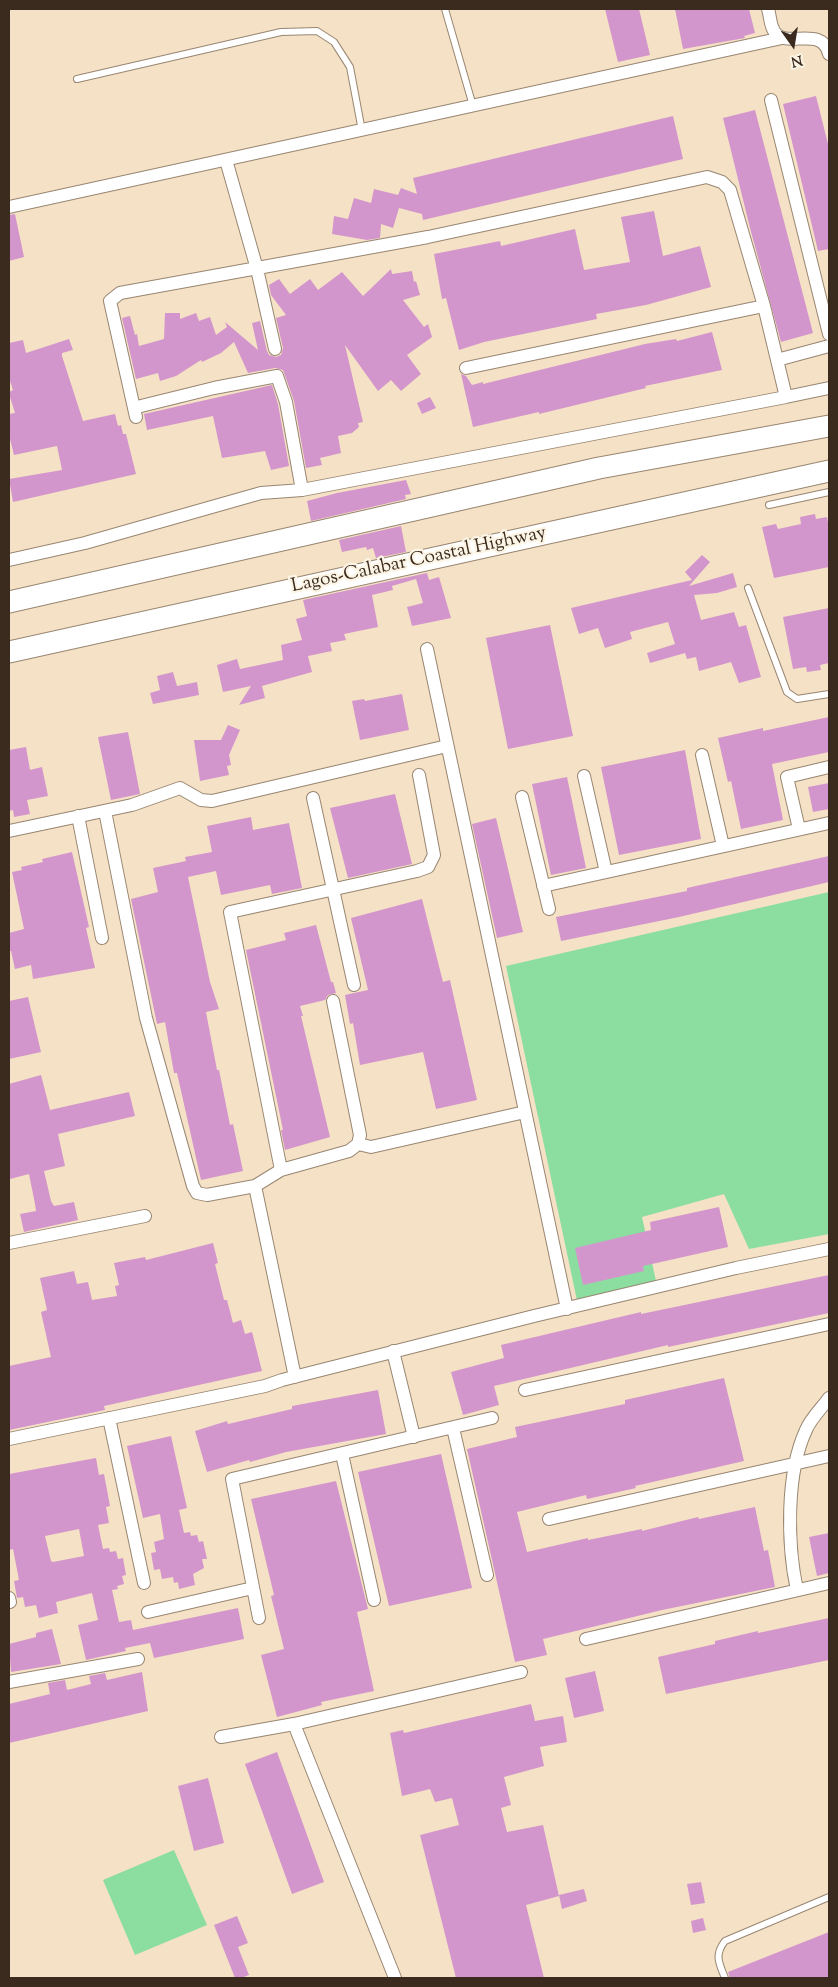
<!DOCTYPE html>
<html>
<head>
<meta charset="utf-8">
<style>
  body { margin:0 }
  #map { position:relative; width:838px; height:1987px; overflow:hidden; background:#f5e1c5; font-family:"Sorts Mill Goudy",serif }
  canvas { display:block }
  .frame { position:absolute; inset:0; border:10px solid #3b2a1e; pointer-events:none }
  .north { position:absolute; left:768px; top:20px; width:50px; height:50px; -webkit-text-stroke:4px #fcf5e5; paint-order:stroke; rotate:167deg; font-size:14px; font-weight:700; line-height:20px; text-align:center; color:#3b2a1e }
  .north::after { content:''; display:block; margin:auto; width:18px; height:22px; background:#3b2a1e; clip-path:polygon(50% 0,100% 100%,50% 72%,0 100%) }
</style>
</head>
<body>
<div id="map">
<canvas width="838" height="1987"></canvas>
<div class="frame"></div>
<div class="north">N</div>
</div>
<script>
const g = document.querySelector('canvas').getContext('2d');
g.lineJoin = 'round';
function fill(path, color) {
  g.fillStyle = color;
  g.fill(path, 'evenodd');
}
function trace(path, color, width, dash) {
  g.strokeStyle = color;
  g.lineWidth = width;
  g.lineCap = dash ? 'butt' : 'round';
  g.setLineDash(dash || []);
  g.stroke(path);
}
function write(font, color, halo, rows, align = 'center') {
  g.font = font + ' "Sorts Mill Goudy",serif';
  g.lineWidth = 4.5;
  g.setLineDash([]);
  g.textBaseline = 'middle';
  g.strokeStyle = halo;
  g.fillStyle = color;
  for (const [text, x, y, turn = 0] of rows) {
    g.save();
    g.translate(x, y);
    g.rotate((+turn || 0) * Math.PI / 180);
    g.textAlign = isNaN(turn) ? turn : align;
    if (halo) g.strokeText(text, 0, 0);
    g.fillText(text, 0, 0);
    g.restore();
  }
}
fill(new Path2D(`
  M829 892V1234L749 1249 724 1194 642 1217 656 1281 578 1305 506 966Z
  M174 1850 207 1925 135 1955 103 1880Z`), '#8bdea0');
fill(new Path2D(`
  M605 9H639L650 55 618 62Z
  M675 9H749L755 33 744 36 745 38 683 49Z
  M816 96 829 148V249L818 251 783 104Z
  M755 110 813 333 781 342 750 228 723 118Z
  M673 116 683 159 423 220 422 214 399 208 393 228 381 224 380 238 367 240 332 234 334 216 348 219 354 198 371 203 374 189 398 195 401 188 417 194 413 178Z
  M654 211 663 256 700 246 711 287 646 305 596 314 597 319 484 342 459 350 446 298 442 299 434 254 500 241 501 246 575 229 584 270 630 262 621 217Z
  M15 214 24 257 9 261V215Z
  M391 269 392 274 412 271 414 282 416 281 420 295 403 300 424 327 428 324 432 337 407 355 421 374 401 391 391 380 378 391 345 345 363 422 358 423 359 427 352 433 338 436 341 453 320 458 322 465 306 468 294 401 283 370 275 368 248 373 234 342 221 353 202 362 201 360 176 376 160 381 158 373 136 379 122 318 130 316 135 335 137 334 139 346 164 339 165 313H180V319L196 313 199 321 210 317 216 335 227 327 225 322 258 350 252 323 260 321 267 351 269 355 276 357 281 355 283 348 276 318 286 315 271 295 269 285 279 279 290 294 310 279 318 290 342 272 363 296Z
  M712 332 722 370 645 386 646 388 539 414V412L473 427 461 374 466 376 472 385 483 382V384L645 344 676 339 677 341Z
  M69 339 73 350 62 353V356L83 421 115 414 118 426 121 425 123 434H126L136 474 13 502 9 479 62 470 57 446 14 455 9 435V414L15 413 9 394V392L13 390 9 378V343L23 340 26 353Z
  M272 385 278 404 289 466 271 470 265 451 222 458 213 416 147 430 144 414Z
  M430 397 436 408 422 414 417 403Z
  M406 480 411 494 405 495 406 499 311 521 307 501 337 493Z
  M815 514 816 519 827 517 829 528V567L774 578 762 527 776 524 778 529 801 524 800 517Z
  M401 526 406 552 376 558 373 548 367 550 366 547 342 552 339 540Z
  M702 555 710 562 689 586 733 573 737 587 717 593 694 595 701 620 734 612 739 627 746 625 761 677 739 683 731 662 699 671 696 657 687 659 685 653 650 663 647 653 675 644 668 622 630 632 632 639 605 648 598 628 579 634 571 608 692 580 685 572Z
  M427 573 429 580 439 577 451 618 412 626 407 607 423 603 416 579 392 586 393 590 372 595 378 627 344 634 346 640 330 643 332 651 308 656 312 672 262 686 265 698 239 705 251 686 223 692 217 665 237 659 240 669 283 660 281 645 302 640 296 619 307 616 303 600Z
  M829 608V663L820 665 821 670 807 672 806 667 793 669 783 617Z
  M550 625 573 736 508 749 486 638Z
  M173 672 177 686 197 682 199 695 153 704 150 693 160 690 157 676Z
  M402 694 409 730 360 740 352 701 364 699 365 701Z
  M829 717V752L772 764 783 820 741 829 731 781 728 782 718 738 763 728V731Z
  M228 725 240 730 229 755 231 765 227 766 229 775 200 781 194 740H221Z
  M128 732 140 794 111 800 98 737Z
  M26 747 30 770 42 767 48 796 27 800 30 814 14 817 13 810 9 811V750Z
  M685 750 701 839 619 855 601 767Z
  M567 777 586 868 551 875 532 784Z
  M829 783V809L813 812 808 787Z
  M395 794 412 864 348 878 330 808Z
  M251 817 253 830 289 823 302 888 272 894 270 885 221 895 216 871 188 877 210 982 219 1009 206 1012 217 1070H219L230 1125 233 1124 243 1171 201 1180 177 1073H174L165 1022 157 1024 131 899 158 892 153 868 186 861 185 857 212 852 207 826Z
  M496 818 523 932 497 938 472 824Z
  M72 852 89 927 86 928 95 968 33 979 31 965 15 969 11 951H9V933L24 929 12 872 22 870 21 867 43 862 42 859Z
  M829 856V882L679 917 561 941 556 917 687 891V888Z
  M422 899 443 982 450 980 477 1100 436 1109 423 1052 360 1065 353 1023 350 1024 345 995 368 990 351 918Z
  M316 925 331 982H333L336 993 328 995 325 1000 300 1006 303 1016H301L330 1137 285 1150 281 1130H283L246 950 286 940 284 933Z
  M28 997 41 1052 9 1059V1001Z
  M41 1075 50 1110 129 1092 135 1116 58 1134 65 1166 44 1171 51 1201 54 1206 74 1202 78 1220 24 1232 20 1214 36 1211 35 1204 29 1174 10 1179 9 1084Z
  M719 1207 728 1247 643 1266 644 1271 583 1285 575 1248 651 1230 650 1222Z
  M213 1243 218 1263 215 1264 224 1300H227L233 1323 241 1320 245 1334 252 1332 262 1371 104 1406 105 1410 9 1430V1366L51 1357 41 1312 47 1310 40 1278 74 1271 77 1284 88 1282 92 1300 117 1296 115 1286 119 1285 114 1263 145 1257 146 1260Z
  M829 1275V1313L668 1347V1345L494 1386 499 1405 463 1415 451 1372 504 1358 501 1345 641 1312V1314Z
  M724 1378 744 1461 635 1486 636 1488 587 1499 586 1495 517 1512 527 1552 588 1538V1540L642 1529V1531L698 1517 699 1519 755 1507 764 1551 768 1550 775 1587 662 1610 543 1639 547 1655 515 1662 467 1449 517 1437 515 1427 625 1404V1400Z
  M378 1390 386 1434 286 1452 250 1462 249 1460 207 1472 195 1431 227 1421 228 1424 292 1409V1406Z
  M171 1436 187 1508 179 1510 184 1533 190 1532 191 1536 197 1535 199 1542 203 1541 207 1559H202L204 1568 193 1574 195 1585 179 1589 178 1582 174 1583 173 1577 162 1579 160 1569 154 1570 151 1553 156 1552 154 1542 164 1539 160 1514 143 1518 127 1446Z
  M441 1454 472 1588 389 1606 358 1472Z
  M96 1458 99 1475 104 1474 110 1506 106 1507 109 1523 98 1525 103 1549 109 1548 110 1552 116 1551 118 1559 123 1558 126 1575 122 1576 124 1584 117 1586 118 1589 112 1590 119 1622 131 1620 133 1630 238 1608 244 1639 154 1658 150 1643 125 1648 126 1651 86 1660 78 1625 98 1620 92 1593 56 1602 58 1613 39 1618 36 1605 25 1607 23 1597 17 1598 14 1581 19 1580 13 1549 9 1550V1474ZM79 1529 84 1556 53 1562 51 1561 45 1536Z
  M336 1481 368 1609 357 1612 374 1691 321 1702 322 1705 277 1717 261 1655 284 1649 271 1596 274 1595 251 1499Z
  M829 1533V1573L817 1576 809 1537Z
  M829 1618V1660L666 1694 658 1657 715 1644V1641L758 1631V1633Z
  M52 1629 61 1664 11 1672 9 1644 36 1637V1633Z
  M595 1671 604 1711 574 1718 565 1678Z
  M142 1672 148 1711 9 1743V1704L50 1694 48 1683 65 1680 67 1690 91 1684 89 1676 105 1673 107 1680Z
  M531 1704 535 1721 563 1716 567 1742 540 1747 544 1766 504 1777 511 1805 501 1808 507 1832 543 1825 559 1896 526 1905 544 1978H456L420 1835 459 1825 452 1798 435 1802 430 1789 402 1796 390 1733 403 1730 404 1733Z
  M277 1752 324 1882 292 1894 245 1764Z
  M208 1778 224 1843 194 1851 178 1786Z
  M701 1882 705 1903 691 1905 687 1884Z
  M584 1889 587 1901 562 1909 559 1895Z
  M237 1916 248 1943 238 1947 249 1975 241 1978H235L214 1925Z
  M703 1918 706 1930 693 1933 691 1921Z
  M829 1932V1978H730L728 1972Z`), '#d396cc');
const service = new Path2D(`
  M445 9 473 106
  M77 79 281 32 317 31 334 42 350 67 362 131
  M769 505 829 492
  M748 588 787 692 797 699 829 694
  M725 1978C719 1963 714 1955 725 1941L829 1897`);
const minor = new Path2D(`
  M768 9C770 15 770 23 773 29 782 52 822 23 829 54
  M771 100 829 334
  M226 160 257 269 275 349
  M9 207 782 38
  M777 360 829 346
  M466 368 764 306
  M141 406 214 388 277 376 286 402 302 490
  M136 417 110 301 120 293 428 237 707 177 722 182 730 190 764 306 786 397 829 388
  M9 560 85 543 261 493 302 490 786 397
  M427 649 567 1309
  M702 755 723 846
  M584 776 606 872
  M522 797 549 909
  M313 798 354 985
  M105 811 146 1018 193 1186 197 1193 207 1195 255 1186
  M78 816 102 938
  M799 829 787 777 829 767
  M9 831 132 805 180 788 201 800 212 801 447 746
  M543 886 829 823
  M358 1144 371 1147 525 1112
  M281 1170 349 1151 358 1144 360 1135 333 1001
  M9 1243 145 1216
  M393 1351 414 1437
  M295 1377 255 1186 281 1170 230 912 417 871 428 867 434 855 419 775
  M525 1390 829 1324
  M109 1418 144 1583
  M453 1428 487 1575
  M9 1439 265 1386 282 1380 534 1316 736 1268 829 1249
  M342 1454 374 1600
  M549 1519 829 1456
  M797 1590C787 1544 786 1473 806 1430 811 1418 822 1408 829 1398
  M9 1598 10 1602
  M148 1612 253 1588
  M259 1618 232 1479 492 1418
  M586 1639 829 1583
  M9 1682 138 1659
  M294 1724 395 1978
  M221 1737 294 1724 521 1672`);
const trunk = new Path2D(`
  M9 602 599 468 829 426
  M9 652 829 471`);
trace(service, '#988672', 8);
trace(minor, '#988672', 14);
trace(trunk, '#988672', 23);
trace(service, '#fff', 6);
trace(minor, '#fff', 12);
trace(trunk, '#fff', 21);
write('19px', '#3b2a1e', '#fcf5e5', [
  ["Lagos-Calabar Coastal Highway",419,561,-12]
]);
</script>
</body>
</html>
